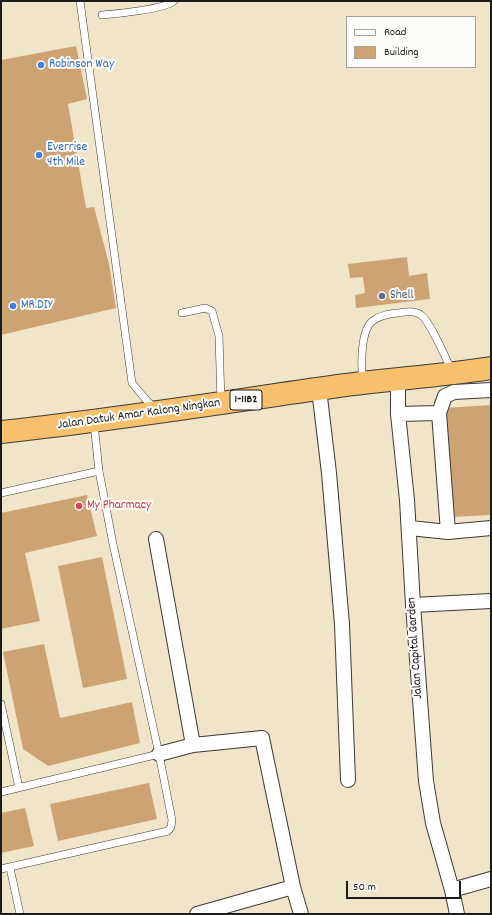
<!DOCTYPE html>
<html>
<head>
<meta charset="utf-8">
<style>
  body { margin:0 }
  #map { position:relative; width:492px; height:915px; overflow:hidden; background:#f0e5c8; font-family:Dekko,sans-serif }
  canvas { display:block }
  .frame { position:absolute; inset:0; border:2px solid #1c1c1c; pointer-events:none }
  .legend { position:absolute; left:346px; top:16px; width:130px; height:52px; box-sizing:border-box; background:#fdfcf7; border:1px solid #a3a29f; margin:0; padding:5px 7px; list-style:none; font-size:12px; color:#1c1c1c }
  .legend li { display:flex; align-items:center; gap:8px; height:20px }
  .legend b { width:20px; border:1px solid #a3a29f }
  .scale { position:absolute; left:346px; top:881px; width:115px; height:18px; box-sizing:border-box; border:2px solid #1c1c1c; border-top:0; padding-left:5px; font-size:12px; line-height:14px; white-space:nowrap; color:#1c1c1c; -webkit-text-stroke:3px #fdfcf7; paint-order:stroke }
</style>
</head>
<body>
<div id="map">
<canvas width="492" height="915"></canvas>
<div class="frame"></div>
<ul class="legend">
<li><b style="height:5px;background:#fff"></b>Road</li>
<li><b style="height:11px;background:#cda373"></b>Building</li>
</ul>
<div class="scale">50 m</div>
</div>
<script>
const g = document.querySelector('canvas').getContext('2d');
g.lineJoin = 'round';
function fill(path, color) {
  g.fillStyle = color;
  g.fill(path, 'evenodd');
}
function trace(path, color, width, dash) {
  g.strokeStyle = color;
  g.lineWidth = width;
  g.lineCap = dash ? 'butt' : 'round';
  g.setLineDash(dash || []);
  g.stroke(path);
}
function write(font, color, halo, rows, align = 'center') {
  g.font = font + ' Dekko,sans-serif';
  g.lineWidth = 4;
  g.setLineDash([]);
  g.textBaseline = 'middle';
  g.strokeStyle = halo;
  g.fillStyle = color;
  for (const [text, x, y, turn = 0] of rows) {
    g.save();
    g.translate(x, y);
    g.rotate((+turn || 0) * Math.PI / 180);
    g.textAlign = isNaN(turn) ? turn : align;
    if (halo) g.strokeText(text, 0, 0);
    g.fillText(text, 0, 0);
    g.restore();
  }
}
fill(new Path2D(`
  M76 46 87 99 68 104 86 208 94 207 109 264 116 308 1 335V60Z
  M407 257 409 276 427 273 430 299 356 308 355 295 365 293 363 277 350 278 348 264Z
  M491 405V515L452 517 445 408Z
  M87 495 97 536 25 553 40 621 1 629V513Z
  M102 557 127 679 83 688 58 566Z
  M44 644 60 718 132 702 140 743 48 766 23 749 3 652Z
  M149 783 157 819 58 841 50 804Z
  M25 808 34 846 1 853V813Z`), '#cda373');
const service = new Path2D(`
  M80 1 132 383 148 402 156 408
  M102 15C115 14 166 9 174 1
  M182 313 205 308 212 311 219 336 221 402
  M363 381C361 367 360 328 374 320 381 315 389 314 397 313 405 312 414 310 421 315 430 321 446 359 452 371
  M94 424 99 471 113 544 159 754
  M1 493 99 471
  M1 704 19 788
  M1 792 159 754 172 820 171 827 168 831 1 869
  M10 868 20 914`);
const minor = new Path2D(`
  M398 379V414L407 500 413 605 426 781 433 823 452 890 457 914
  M319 389 329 473 342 624 348 780
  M398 414 439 413
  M410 528 448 532 491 528
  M448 532 439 413 445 396 454 392 491 390
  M156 539 193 745
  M413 605 491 601
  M159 754 193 745 262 738 293 887 301 914
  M452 890 491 879
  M197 914 293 887`);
const trunk = new Path2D(`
  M1 432C114 420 225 402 338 386 389 379 440 376 491 368`);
trace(service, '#3c3a36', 8);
trace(minor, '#3c3a36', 16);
trace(trunk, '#3c3a36', 24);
trace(service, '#fff', 7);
trace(minor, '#fff', 14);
trace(trunk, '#f7c06c', 22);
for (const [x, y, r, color] of [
  [41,65,4,"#3f7fe0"],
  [39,155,4,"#3f7fe0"],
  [382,296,4,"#5c6f8a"],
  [13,306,4,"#3f7fe0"],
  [79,506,4,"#e0444e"]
]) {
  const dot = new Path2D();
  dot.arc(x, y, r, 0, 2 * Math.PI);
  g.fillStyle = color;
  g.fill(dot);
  trace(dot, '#fdfcf7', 1.5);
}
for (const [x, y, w] of [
  [246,400,32]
]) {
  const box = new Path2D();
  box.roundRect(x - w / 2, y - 10, w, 20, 3);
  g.fillStyle = '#fdfcf7';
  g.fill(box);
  trace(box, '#1c1c1c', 1);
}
write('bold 12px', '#1c1c1c', null, [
  ["1-11B2",246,400]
]);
write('13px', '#366cbe', '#fdfcf7', [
  ["Robinson Way",49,65],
  ["Everrise",47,148],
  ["4th Mile",47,163],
  ["MR.DIY",21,306]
], 'left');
write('13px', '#4e5e75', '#fdfcf7', [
  ["Shell",390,296]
], 'left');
write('13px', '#1c1c1c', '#fdfcf7', [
  ["Jalan Datuk Amar Kalong Ningkan",139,415,-8],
  ["Jalan Capital Garden",416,648,-94]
]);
write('13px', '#be3a42', '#fdfcf7', [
  ["My Pharmacy",87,506]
], 'left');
</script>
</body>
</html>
